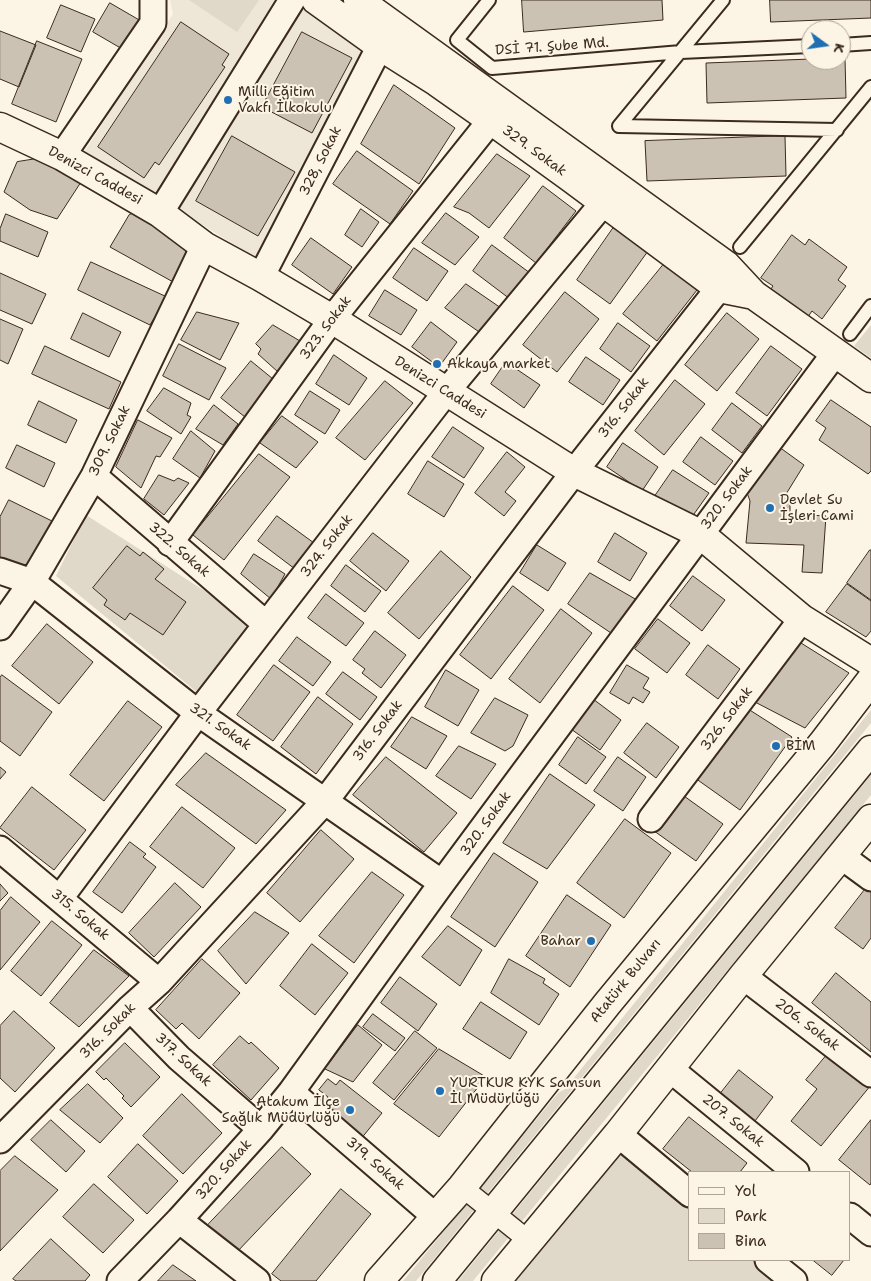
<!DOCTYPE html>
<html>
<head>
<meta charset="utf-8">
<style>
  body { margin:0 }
  #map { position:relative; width:871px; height:1281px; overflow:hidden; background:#fcf5e5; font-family:"Shantell Sans",sans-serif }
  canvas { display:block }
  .legend { position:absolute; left:688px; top:1171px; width:162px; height:90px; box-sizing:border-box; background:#fcf5e5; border:1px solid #afa495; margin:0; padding:6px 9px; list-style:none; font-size:15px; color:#3b2a1e }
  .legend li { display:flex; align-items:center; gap:10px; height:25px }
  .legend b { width:25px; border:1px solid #afa495 }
  .north { position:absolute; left:801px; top:20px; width:50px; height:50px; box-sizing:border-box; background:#fcf5e5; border:1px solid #afa495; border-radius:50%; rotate:104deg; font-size:14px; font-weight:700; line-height:20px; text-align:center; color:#3b2a1e }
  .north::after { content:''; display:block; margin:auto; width:18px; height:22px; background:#1f6fb2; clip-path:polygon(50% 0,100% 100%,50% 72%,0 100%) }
</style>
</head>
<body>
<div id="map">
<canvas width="871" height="1281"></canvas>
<ul class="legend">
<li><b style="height:6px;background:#fcf5e5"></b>Yol</li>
<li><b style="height:14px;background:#e0d8c8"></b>Park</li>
<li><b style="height:14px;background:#ccc2b3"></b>Bina</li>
</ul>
<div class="north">K</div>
</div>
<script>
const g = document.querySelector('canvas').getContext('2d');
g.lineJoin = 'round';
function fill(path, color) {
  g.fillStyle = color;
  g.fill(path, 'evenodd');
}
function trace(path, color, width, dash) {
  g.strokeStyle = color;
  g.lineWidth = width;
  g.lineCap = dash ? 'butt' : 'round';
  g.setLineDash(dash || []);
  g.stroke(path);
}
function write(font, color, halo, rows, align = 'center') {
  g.font = font + ' "Shantell Sans",sans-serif';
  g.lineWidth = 4;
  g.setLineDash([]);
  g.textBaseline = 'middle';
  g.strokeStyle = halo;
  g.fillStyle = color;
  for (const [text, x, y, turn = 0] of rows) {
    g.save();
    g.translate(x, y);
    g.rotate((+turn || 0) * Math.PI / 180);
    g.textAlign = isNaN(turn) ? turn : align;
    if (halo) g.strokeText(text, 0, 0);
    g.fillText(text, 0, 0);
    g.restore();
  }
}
fill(new Path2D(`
  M170 0H292L365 50 257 259 85 151 173 14Z`), '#eee6d6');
fill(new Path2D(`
  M189 0H259L237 32Z
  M871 325V358L854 346Z
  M86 515 244 616 251 633 198 693 56 576Z
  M871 710V723L416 1281H403L558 1093 565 1089Z
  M871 775V795L473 1281H458Z
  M618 1134 690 1194V1260H768L794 1281H496Z`), '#e0d8c8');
const building = new Path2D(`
  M522 0H662L663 20 524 32Z
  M770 0H871V18L771 22Z
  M110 3 141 21 124 50 93 32Z
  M61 5 95 19 81 52 47 38Z
  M181 22 229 54 222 65 225 67 159 165 155 162 144 178 98 147Z
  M0 31 36 45 19 87 0 79Z
  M302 32 352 58 312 133 262 107Z
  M37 41 82 59 56 122 12 104Z
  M841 58H845L846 98 707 103 706 63 811 59 841 60Z
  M394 85 455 128 419 184 361 144Z
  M232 136 295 172 258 236 196 201Z
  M785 136 786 176 647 181 645 141Z
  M357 151 413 191 390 224 333 184Z
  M497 154 530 176 489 228 469 213 454 207Z
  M35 159 67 173 81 182 57 219 30 210 4 192 17 162Z
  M543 186 576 211 536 263 504 238Z
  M361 209 379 222 362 247 345 235Z
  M136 212 183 238 187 258 175 283 110 247 129 215Z
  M446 213 479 237 455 265 422 243Z
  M6 214 48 232 38 257 0 241V229Z
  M614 227 648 251 610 304 577 280Z
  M792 235 805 245 809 239 847 267 838 280 846 286 822 319 812 311 803 324 766 296 773 286 761 278Z
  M311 238 352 267 333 294 292 265Z
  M492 245 530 273 510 299 473 271Z
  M414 248 448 271 427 301 393 278Z
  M91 262 167 297 150 325 78 290Z
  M664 264 697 290 657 341 623 314Z
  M0 273 46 294 32 324 0 310Z
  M466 284 501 308 482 334 445 308Z
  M385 290 417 310 401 335 369 316Z
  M565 292 599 319 557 372 523 345Z
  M197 312 239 323 220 360 181 340Z
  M83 313 121 332 109 357 71 339Z
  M727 313 759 339 717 391 685 365Z
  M0 319 23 329 8 364 0 360Z
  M431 322 457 342 439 367 412 347Z
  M618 323 650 346 631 372 600 349Z
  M273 325 300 341 278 372 258 354 261 349 256 344Z
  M179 344 226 368 209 400 163 376Z
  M45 346 121 382 109 409 32 374Z
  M771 346 802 369 767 416 736 393Z
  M334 355 367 378 349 405 316 384Z
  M586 357 620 380 603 405 569 382Z
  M251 361 273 379 245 417 221 398Z
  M506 362 540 385 524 408 491 384Z
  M675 380 705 404 664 455 635 431Z
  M385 381 413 403 365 460 336 438Z
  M164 388 191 403 187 415 191 417 181 434 147 411Z
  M310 391 340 410 325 434 295 415Z
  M831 400 871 427V471L868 474 819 440 826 428 816 421Z
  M39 401 77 420 66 443 28 425Z
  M732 403 762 426 742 453 712 430Z
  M214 405 238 424 223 445 196 429Z
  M282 416 318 442 296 468 260 443Z
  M138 420 172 438 160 457 156 456 141 488 116 467Z
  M453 427 484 448 464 478 432 457Z
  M191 431 215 451 200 478 173 459Z
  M701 437 733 461 715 485 683 462Z
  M623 443 658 467 642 491 607 467Z
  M775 444 804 465 783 499H790V514L826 516 822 573 802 572 804 545 746 543 750 501 746 490Z
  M17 445 55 463 44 487 6 468Z
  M507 452 525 467 505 492 516 501 504 516 475 493Z
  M259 454 290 477 224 560 193 535Z
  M428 461 464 484 444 517 408 494Z
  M673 470 709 493 689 521 653 499Z
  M159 475 174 481 178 478 189 483 164 515 144 499Z
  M9 500 52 521 29 564 16 566 0 558V517Z
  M277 516 314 543 295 569 258 541Z
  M373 533 409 561 386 591 350 561Z
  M615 533 647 553 630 581 598 562Z
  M537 545 566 563 548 591 520 573Z
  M127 546 140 556 143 552 164 569 155 579 186 602 163 635 130 613 125 620 104 605 107 600 93 588Z
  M870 550H871V600L847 583Z
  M441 551 471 577 419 639 388 613Z
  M254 554 285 574 271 599 241 574Z
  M346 565 381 591 365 612 331 586Z
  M590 573 637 600 611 633 568 604Z
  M693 576 725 600 702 631 670 606Z
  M847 584 871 601V631L866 637 826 612Z
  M513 586 544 610 491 679 460 655Z
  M326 594 364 623 346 646 308 618Z
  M561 609 592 633 540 703 509 679Z
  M658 619 690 643 667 673 635 649Z
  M47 624 93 662 59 704 12 666Z
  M375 631 406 655 381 688 362 673 365 669 353 660Z
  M297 637 331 662 313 686 279 661Z
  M801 643 849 673 805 728 755 702Z
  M708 645 740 669 718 699 686 675Z
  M274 665 310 692 273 741 237 715Z
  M627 665 649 678 643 688 650 692 643 703 633 697 629 704 610 693Z
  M446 670 479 690 458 726 425 707Z
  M343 672 377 697 360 720 326 694Z
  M2 675 52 712 20 756 0 741V678Z
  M318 697 353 724 316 774 281 747Z
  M495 698 528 715 513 746 505 751 471 733Z
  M593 699 621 720 600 750 571 729Z
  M128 701 162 727 104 801 70 775Z
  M745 707 792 737 740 810 695 778Z
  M412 717 447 736 426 769 391 747Z
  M647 723 679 747 656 778 624 753Z
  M578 737 606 757 586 784 559 765Z
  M459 746 496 764 471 799 436 776Z
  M206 753 286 810 256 844 176 785Z
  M386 757 457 813 424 852 353 795Z
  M618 757 646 777 623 811 594 791Z
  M0 767 6 772 0 779Z
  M550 774 595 805 547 869 503 843Z
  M32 787 86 830 54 870 0 828Z
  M677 791 723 824 696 861 650 828Z
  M182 807 235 848 203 888 150 847Z
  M625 819 671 853 624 918 577 883Z
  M321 830 354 859 300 922 267 893Z
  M130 842 146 854 143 857 156 867 122 913 93 892Z
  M494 853 538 882 495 947 451 917Z
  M372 872 404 895 354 963 319 936Z
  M175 883 201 907 154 957 129 933Z
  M0 884 8 893 0 901Z
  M867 887 871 890V938L863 949 835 928Z
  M567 895 611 925 570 987 526 956Z
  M11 897 40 922 0 970V911Z
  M255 912 289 933 246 984 218 951Z
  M52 921 82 945 41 996 11 971Z
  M448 926 482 950 460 986 422 957Z
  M312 944 348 973 315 1015 280 986Z
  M94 950 129 976 79 1027 50 1003Z
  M202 959 240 993 199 1039 182 1023 176 1029 156 1010Z
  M509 959 545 979 543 983 559 994 539 1025 491 993Z
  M836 973 871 1002V1052L812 1003Z
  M400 977 437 1004 418 1031 381 1003Z
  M481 1002 527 1032 510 1059 463 1029Z
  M14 1011 55 1048 15 1092 0 1078V1026Z
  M373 1014 405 1038 395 1051 363 1027Z
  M358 1025 382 1045 353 1082 325 1069Z
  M415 1031 437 1048 394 1100 373 1083Z
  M240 1036 249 1044 251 1042 279 1068 251 1100 213 1065Z
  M125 1043 160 1077 131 1107 122 1098 124 1096 106 1078 104 1080 96 1072Z
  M439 1049 486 1077 439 1137 394 1104Z
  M831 1050 871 1085 821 1146 791 1121 817 1089 806 1080Z
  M739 1070 773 1097 752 1125 717 1098Z
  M328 1079 336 1085 340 1080 382 1113 360 1140 319 1108 328 1097 319 1090Z
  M88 1084 123 1118 100 1143 60 1110Z
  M182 1094 222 1133 183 1174 143 1136Z
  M689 1117 747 1163 740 1172H692L663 1149Z
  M51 1120 85 1151 66 1172 31 1140Z
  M871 1120V1183L870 1185 839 1160Z
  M138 1144 178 1181 147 1214 108 1177Z
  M282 1147 311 1174 236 1253 207 1226Z
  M15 1156 58 1190 0 1251V1171Z
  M94 1184 134 1220 103 1253 63 1217Z
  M341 1189 371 1214 316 1281H281L272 1274Z
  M51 1239 90 1275 85 1281H16L13 1279Z
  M813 1260H844L832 1275Z
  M173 1265 196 1281H158Z`);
fill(building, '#ccc2b3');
trace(building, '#3b2a1e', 1);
const service = new Path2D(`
  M489 0 457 40 492 68 681 52 811 46
  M841 45 871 43
  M619 126 837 130
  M619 126 723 0
  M740 247 871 87
  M850 334 871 306`);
const pedestrian = new Path2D(`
  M462 1187 529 1241`);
const minor = new Path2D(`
  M62 156 153 23V0
  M160 213 292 0
  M261 277 380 46
  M94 476 266 624
  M170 543 332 319 491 120
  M0 571 32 582 198 713 442 883
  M0 627 32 582 94 476 204 246
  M651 819 802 619
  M0 849 159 982
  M841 856 871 878
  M60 898 198 713 446 392 604 202
  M743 976 871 1074
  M130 1008 179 1058 261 1129
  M670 1069 796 1172
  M291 1092 436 1217
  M618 1134 690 1194
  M0 1140 130 1008 159 982 326 800 574 472 719 288
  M850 1216 871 1233
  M179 1220 257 1281
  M768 1260 794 1281
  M120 1281 179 1220 261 1129 291 1092 442 883 835 353`);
const tertiary = new Path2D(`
  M316 0 380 46 437 82 491 120 571 178 719 288 754 295
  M358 0 726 265 754 295 871 378
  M0 127 62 156 160 213 204 246 261 277 332 319 574 472 700 534 802 619 871 662`);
const secondary = new Path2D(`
  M379 1281 462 1187 607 1004 822 744 871 680`);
const trunk = new Path2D(`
  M437 1281 871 750
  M496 1281 618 1134 743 976 871 819`);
trace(service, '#3b2a1e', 16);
trace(pedestrian, '#3b2a1e', 22);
trace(minor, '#3b2a1e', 29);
trace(tertiary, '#3b2a1e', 31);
trace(secondary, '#3b2a1e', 31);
trace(trunk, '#3b2a1e', 31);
trace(service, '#fcf5e5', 12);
trace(pedestrian, '#fcf5e5', 19);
trace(minor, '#fcf5e5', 25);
trace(tertiary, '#fcf5e5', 28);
trace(secondary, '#fcf5e5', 28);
trace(trunk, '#fcf5e5', 28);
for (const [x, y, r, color] of [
  [228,100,5,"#1f6fb2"],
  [437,364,5,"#1f6fb2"],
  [770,508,5,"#1f6fb2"],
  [776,746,5,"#1f6fb2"],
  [591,941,5,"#1f6fb2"],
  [440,1091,5,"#1f6fb2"],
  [350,1110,5,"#1f6fb2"]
]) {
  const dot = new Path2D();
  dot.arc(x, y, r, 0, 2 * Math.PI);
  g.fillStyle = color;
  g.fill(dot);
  trace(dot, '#fcf5e5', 2);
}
write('14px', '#3b2a1e', '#fcf5e5', [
  ["DSİ 71. Şube Md.",552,47,-4],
  ["329. Sokak",534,151,36],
  ["328, Sokak",321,161,-63],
  ["Denizci Caddesi",95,176,29],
  ["323. Sokak",326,328,-53],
  ["Denizci Caddesi",440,388,32],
  ["316. Sokak",624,408,-52],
  ["309. Sokak",110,441,-64],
  ["320. Sokak",727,498,-53],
  ["324. Sokak",327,546,-52],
  ["322. Sokak",179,550,41],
  ["326. Sokak",727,719,-53],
  ["321. Sokak",220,727,35],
  ["316. Sokak",378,731,-53],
  ["320. Sokak",486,824,-54],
  ["315. Sokak",80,915,40],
  ["Atatürk Bulvarı",626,981,-51],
  ["206. Sokak",807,1025,37],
  ["316. Sokak",108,1031,-45],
  ["317. Sokak",183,1060,43],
  ["207. Sokak",733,1121,39],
  ["319. Sokak",375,1164,41],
  ["320. Sokak",224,1170,-48]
]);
write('14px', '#3b2a1e', '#fcf5e5', [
  ["Milli Eğitim",238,92],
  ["Vakfı İlkokulu",238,108],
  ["Akkaya market",447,364],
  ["Devlet Su",780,500],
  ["İşleri Cami",780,516],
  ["BİM",786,746],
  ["Bahar",581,941,"right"],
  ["YURTKUR KYK Samsun",450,1083],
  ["İl Müdürlüğü",450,1099],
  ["Atakum İlçe",340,1102,"right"],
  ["Sağlık Müdürlüğü",340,1118,"right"]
], 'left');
</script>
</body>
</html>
